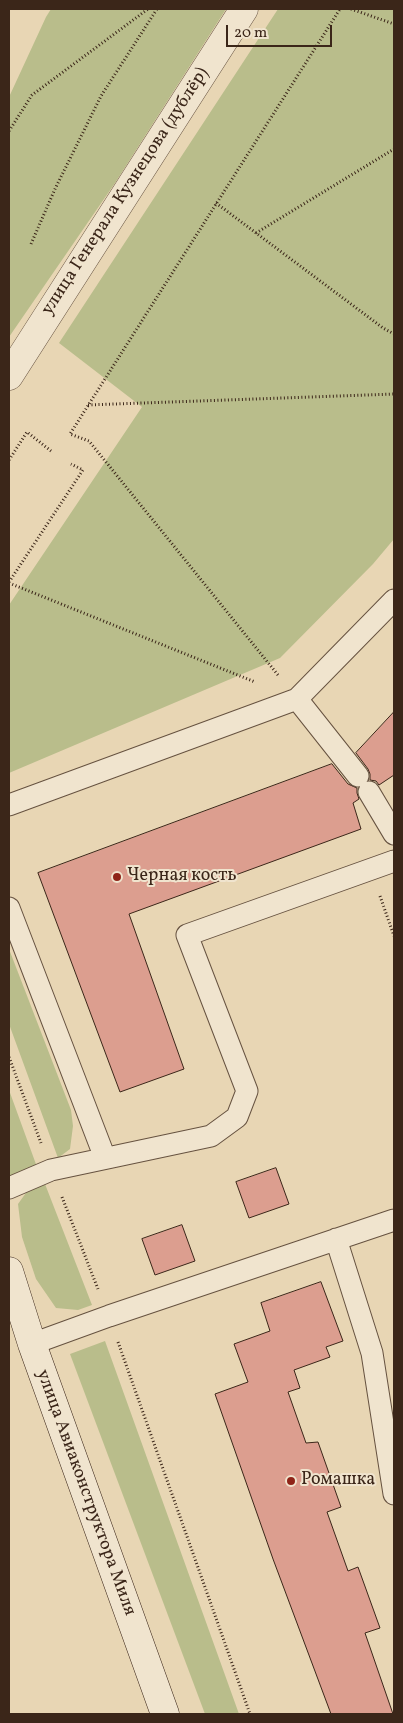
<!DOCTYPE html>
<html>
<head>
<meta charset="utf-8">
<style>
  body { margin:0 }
  #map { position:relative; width:403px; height:1723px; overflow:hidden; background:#e8d6b4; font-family:Vollkorn,serif }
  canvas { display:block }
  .frame { position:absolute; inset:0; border:10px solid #3b2619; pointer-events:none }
  .scale { position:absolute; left:226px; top:25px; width:106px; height:22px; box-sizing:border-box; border:2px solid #3b2619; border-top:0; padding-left:6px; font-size:15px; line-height:18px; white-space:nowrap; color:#3b2619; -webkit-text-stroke:4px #f0e4ce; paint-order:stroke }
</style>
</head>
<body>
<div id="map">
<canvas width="403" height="1723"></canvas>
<div class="frame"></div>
<div class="scale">20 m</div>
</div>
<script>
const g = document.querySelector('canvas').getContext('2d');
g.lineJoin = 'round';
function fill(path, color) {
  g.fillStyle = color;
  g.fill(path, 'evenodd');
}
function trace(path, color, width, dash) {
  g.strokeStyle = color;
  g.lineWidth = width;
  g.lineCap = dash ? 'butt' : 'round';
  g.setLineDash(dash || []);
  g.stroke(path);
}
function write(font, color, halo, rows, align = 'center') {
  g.font = font + ' Vollkorn,serif';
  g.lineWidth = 4;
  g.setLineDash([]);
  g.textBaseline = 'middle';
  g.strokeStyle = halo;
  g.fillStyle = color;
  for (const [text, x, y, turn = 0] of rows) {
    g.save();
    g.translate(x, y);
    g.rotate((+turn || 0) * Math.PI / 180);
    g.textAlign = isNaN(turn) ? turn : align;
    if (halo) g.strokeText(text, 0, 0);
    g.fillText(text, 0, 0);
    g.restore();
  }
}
fill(new Path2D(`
  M51 9H226L115 183 9 337V97L46 17Z
  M278 9H394V539L373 564 280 658 9 773V605L142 407 59 343Z
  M9 949 71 1110 73 1126 70 1149 58 1158 9 1024Z
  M9 1090 37 1167 9 1178Z
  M45 1184 92 1305 78 1310 56 1308 36 1279 22 1237 18 1204 28 1190Z
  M105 1341 239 1714H205L70 1354Z`), '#b9bd8b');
const building = new Path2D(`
  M394 712V775L379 785 376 781 370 780V774L368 769 356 753Z
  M332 764 348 784 357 788V793L359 799 353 803 361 829 129 914 184 1069 120 1092 38 873Z
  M276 1168 289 1204 249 1218 236 1182Z
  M182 1225 195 1261 155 1275 142 1239Z
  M321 1282 343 1341 326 1347 330 1357 294 1370 300 1388 288 1392 306 1443 318 1442 341 1507 327 1512 348 1571 358 1567 380 1628 365 1633 393 1714H331L273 1559 215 1394 248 1382 234 1344 270 1331 261 1303Z`);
fill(building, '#dc9e8f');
trace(building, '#3b2619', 1);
const lane = new Path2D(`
  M297 699 358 776
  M369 792 394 834
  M9 805 297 699 394 600
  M9 908 105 1158
  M9 1188 51 1170 211 1136 237 1117 247 1091 187 935 394 861
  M336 1239 372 1353 394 1494
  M32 1344 109 1316 394 1220`);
const street = new Path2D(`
  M9 376 244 9`);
const secondary = new Path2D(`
  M9 1271 32 1344 165 1714`);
trace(lane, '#665240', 23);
trace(street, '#665240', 29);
trace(secondary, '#3b2619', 29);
trace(new Path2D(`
  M351 9 394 24
  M9 131 32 95 148 9
  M216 203 383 328 394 334
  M256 233 394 149
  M31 244 55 189 101 96 157 9
  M88 405 394 394
  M9 460 27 432 51 451
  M9 582 83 470 71 464
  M9 583 255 682
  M278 675 89 441 70 434 340 9
  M380 896 394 936
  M9 1057 41 1143
  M62 1197 98 1289
  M118 1342 250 1714`), '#3b2619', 3, [1, 2.5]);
trace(lane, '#f0e4ce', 21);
trace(street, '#f0e4ce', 28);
trace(secondary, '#f0e4ce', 28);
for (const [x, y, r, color] of [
  [117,877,5,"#8f2418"],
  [291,1481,5,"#8f2418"]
]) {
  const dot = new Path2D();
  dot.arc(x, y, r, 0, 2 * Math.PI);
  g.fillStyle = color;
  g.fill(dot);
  trace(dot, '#f0e4ce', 2);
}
write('18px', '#3b2619', '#f0e4ce', [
  ["улица Генерала Кузнецова (дублёр)",126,192,-57],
  ["улица Авиаконструктора Миля",85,1493,70]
]);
write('18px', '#3b2619', '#f0e4ce', [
  ["Черная кость",127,877],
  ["Ромашка",301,1481]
], 'left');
</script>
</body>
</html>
